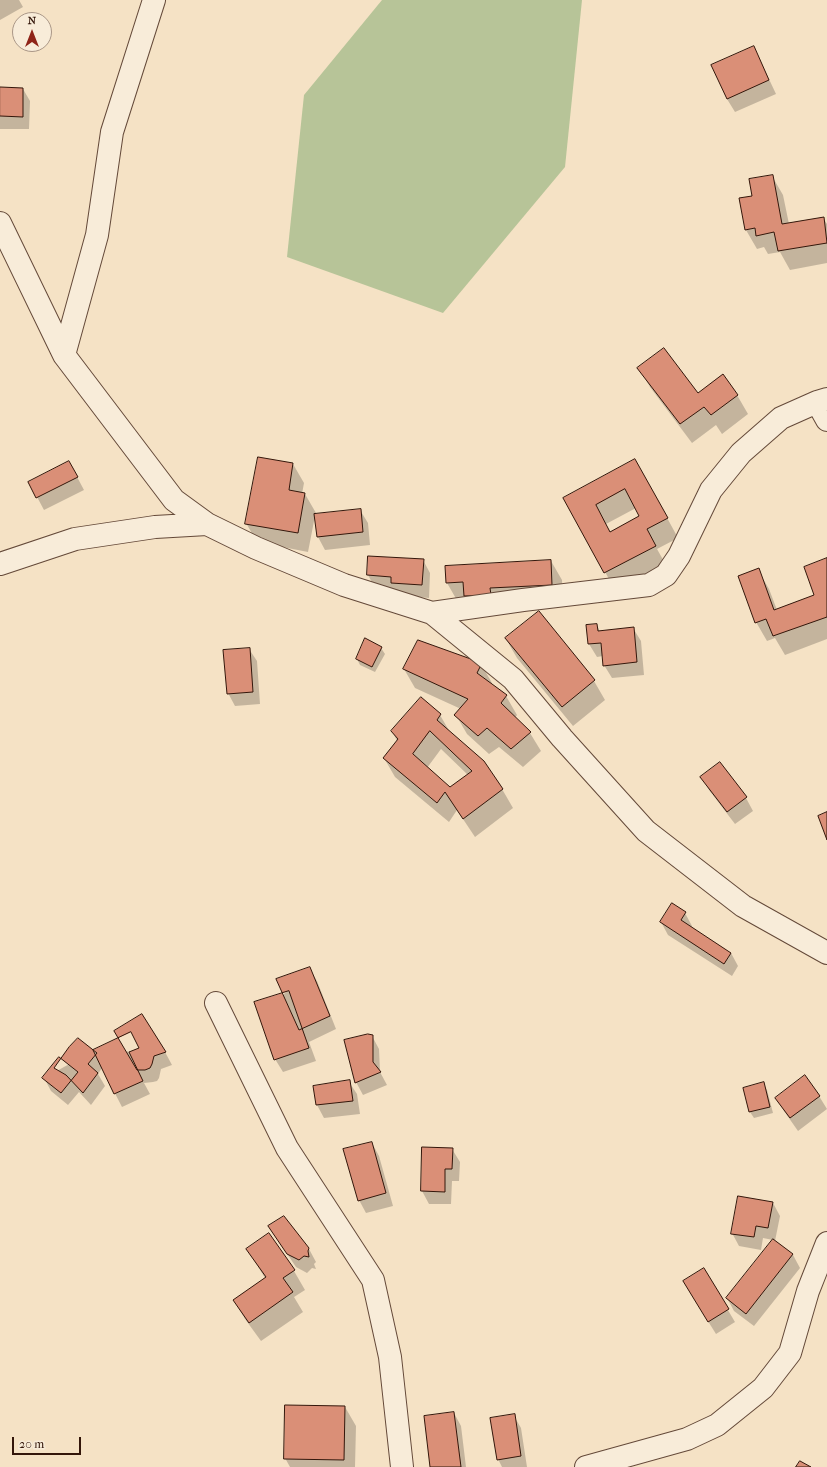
<!DOCTYPE html>
<html>
<head>
<meta charset="utf-8">
<style>
  body { margin:0 }
  #map { position:relative; width:827px; height:1467px; overflow:hidden; background:#f5e2c5; font-family:"IM FELL French Canon",serif }
  canvas { display:block }
  .north { position:absolute; left:12px; top:12px; width:40px; height:40px; box-sizing:border-box; background:#f8ecd9; border:1px solid #a99686; border-radius:50%; rotate:0deg; font-size:11px; font-weight:700; line-height:16px; text-align:center; color:#33160a }
  .north::after { content:''; display:block; margin:auto; width:14px; height:18px; background:#8f2418; clip-path:polygon(50% 0,100% 100%,50% 72%,0 100%) }
  .scale { position:absolute; left:12px; top:1437px; width:69px; height:18px; box-sizing:border-box; border:2px solid #33160a; border-top:0; padding-left:5px; font-size:12px; line-height:14px; white-space:nowrap; color:#33160a; -webkit-text-stroke:3px #f8ecd9; paint-order:stroke }
</style>
</head>
<body>
<div id="map">
<canvas width="827" height="1467"></canvas>
<div class="north">N</div>
<div class="scale">20 m</div>
</div>
<script>
const g = document.querySelector('canvas').getContext('2d');
g.lineJoin = 'round';
function fill(path, color) {
  g.fillStyle = color;
  g.fill(path, 'evenodd');
}
function trace(path, color, width, dash) {
  g.strokeStyle = color;
  g.lineWidth = width;
  g.lineCap = dash ? 'butt' : 'round';
  g.setLineDash(dash || []);
  g.stroke(path);
}
fill(new Path2D(`
  M382 0H582L565 167 443 313 287 257 304 95Z`), '#b7c498');
fill(new Path2D(`
  M0 0H19L23 7 0 20Z
  M753 47 760 60 776 94 735 112 727 99 713 65Z
  M0 88 23 89 30 101 29 129H0Z
  M772 176 783 195 789 224 823 218 827 224V263L790 270 780 252 768 254 764 247 757 249 746 230 754 196Z
  M639 368 698 394 737 395 748 414 722 434 716 425 692 443 650 387Z
  M259 458 293 464 304 483 302 494H305L316 513 315 515 360 510 368 523 370 545 325 550 318 537 315 516 308 552 257 542 246 523Z
  M76 475 84 490 44 510 29 482Z
  M646 479 678 538 657 549 666 565 616 592 565 498ZM636 508 641 516 611 533 606 524Z
  M369 557 423 560 430 573 429 598 399 595 396 589 375 588 368 575Z
  M827 560V639L785 655 775 638 767 641 756 622 758 570 769 589 777 610 816 596Z
  M551 561 562 580 563 604 458 602 447 583Z
  M597 625 600 632 633 628 641 641 644 675 612 678 604 665 603 656 597 657 589 644 588 626Z
  M506 639 594 681 605 700 573 726 517 658Z
  M381 648 385 654 375 672 360 665 357 659Z
  M249 649 257 661 260 704 235 706 228 693Z
  M481 664 492 683 491 685 506 696 517 715 515 718 530 733 541 751 523 767 499 747 489 754 467 734 456 715 461 709 415 688 404 669Z
  M440 715 451 734 502 789 513 808 475 837 457 810 449 822 395 777 384 758 397 741 392 731ZM441 749 468 775 449 788 427 768Z
  M702 777 746 798 753 811 735 824 709 790Z
  M685 913 692 926 691 928 731 953 738 966 732 976 668 935 661 922Z
  M309 968 317 981 336 1029 309 1042 316 1061 283 1072 275 1059 284 994Z
  M372 1036 379 1049 380 1072 387 1085 363 1095 356 1082Z
  M93 1051 165 1052 172 1065 161 1069 159 1078 157 1081 153 1082 144 1083 150 1094 122 1107 102 1068 98 1074 105 1086 91 1105 79 1092 68 1105 51 1091 44 1078Z
  M349 1082 357 1094 360 1114 324 1118 317 1105Z
  M763 1083 767 1090 773 1113 754 1118 750 1112Z
  M819 1096 827 1109 798 1131 784 1111 776 1098Z
  M372 1143 379 1156 393 1206 366 1213 359 1200Z
  M423 1148 452 1149 460 1162 459 1181H452L451 1204H429L422 1191Z
  M773 1203 780 1216 775 1241 793 1255 800 1268 754 1326 734 1311 727 1298 773 1240 763 1238 761 1250 739 1246 732 1233Z
  M269 1227 309 1249 316 1262 314 1264 316 1269 312 1268 307 1273 296 1267Z
  M247 1249 294 1271 305 1290 294 1297 303 1312 261 1341 245 1319 234 1300 265 1278Z
  M704 1270 735 1322 716 1334 691 1294Z
  M345 1407 356 1426 355 1467H290L285 1458Z
  M454 1413 461 1426 466 1467H431Z
  M514 1416 521 1428 527 1467H502L498 1459Z`), '#0003');
const building = new Path2D(`
  M754 46 769 80 727 99 711 65Z
  M0 87 23 88V117L0 116Z
  M773 175 782 224 824 217 827 243 778 251 774 232 756 236 755 228 745 230 739 198 752 196 749 179Z
  M664 348 698 393 723 374 738 395 711 415 704 407 680 424 637 368Z
  M258 457 293 463 289 490 305 493 298 533 245 524Z
  M635 459 668 518 647 529 656 546 604 573 563 498ZM625 489 639 516 610 532 596 505Z
  M69 461 78 477 36 498 28 482Z
  M361 509 363 532 317 537 314 514Z
  M368 556 424 559 422 585 391 583V577L367 575Z
  M827 558V617L773 636 766 619 755 623 738 576 759 568 774 610 814 595 804 567Z
  M551 560 552 585 490 588 491 595 464 596 463 582 446 583 445 566Z
  M539 611 595 680 562 707 505 638Z
  M597 624 598 631 634 627 637 662 603 666 601 643 588 644 586 625Z
  M365 638 382 647 372 667 356 659Z
  M418 640 482 663 477 673 507 695 501 703 531 732 511 749 487 728 478 736 454 715 468 699 403 669Z
  M250 648 253 692 227 694 223 650Z
  M421 697 441 714 437 720 484 761 503 789 463 819 445 792 437 803 383 758 398 739 391 731ZM430 731 472 771 450 787 413 754Z
  M720 762 747 797 727 812 700 777Z
  M827 812V840L818 816Z
  M672 903 686 912 681 920 731 953 724 964 660 922Z
  M310 967 330 1016 299 1030 276 979Z
  M289 991 309 1048 274 1060 254 1002Z
  M142 1014 166 1052 154 1056 152 1064 150 1068 145 1070H137L114 1031Z
  M131 1032 139 1048 129 1052 143 1081 114 1094 93 1050Z
  M368 1034 373 1035V1062L381 1072 355 1083 344 1040Z
  M78 1038 97 1053 88 1064 98 1073 83 1093 66 1075 54 1068 69 1047Z
  M59 1057 78 1072 61 1093 42 1078Z
  M805 1075 820 1096 790 1118 775 1098Z
  M350 1080 353 1101 316 1105 313 1086Z
  M764 1082 770 1107 749 1112 743 1088Z
  M372 1142 386 1193 358 1201 343 1149Z
  M422 1147 453 1148 452 1169H445V1192L421 1191Z
  M738 1196 773 1202 768 1228 756 1226 754 1237 731 1234Z
  M284 1216 309 1248 308 1251 309 1257 304 1256 299 1260 287 1254 268 1226Z
  M269 1233 295 1270 283 1278 293 1292 249 1323 233 1300 266 1277 246 1249Z
  M773 1239 793 1254 746 1314 726 1298Z
  M704 1268 729 1309 708 1322 683 1281Z
  M285 1405 345 1406 344 1460 284 1459Z
  M454 1412 461 1467H430L424 1416Z
  M515 1414 521 1456 497 1460 490 1418Z
  M800 1461 811 1467H796Z`);
fill(building, '#da8f77');
trace(building, '#33160a', 1);
const minor = new Path2D(`
  M0 223 64 355 174 500 207 524
  M64 355 97 235 112 132 154 0
  M817 402 827 420
  M0 564 75 539 155 527 207 524 256 548 344 585 432 613 513 679 562 738 646 831 743 906 827 953
  M432 613 523 600 649 585 666 575 679 556 711 490 741 453 781 418 817 402 827 399
  M216 1003 287 1148 373 1280 390 1357 402 1467
  M586 1467 687 1439 717 1425 763 1388 790 1353 808 1291 827 1243`);
trace(minor, '#644939', 24);
trace(minor, '#f8ecd9', 22);
</script>
</body>
</html>
